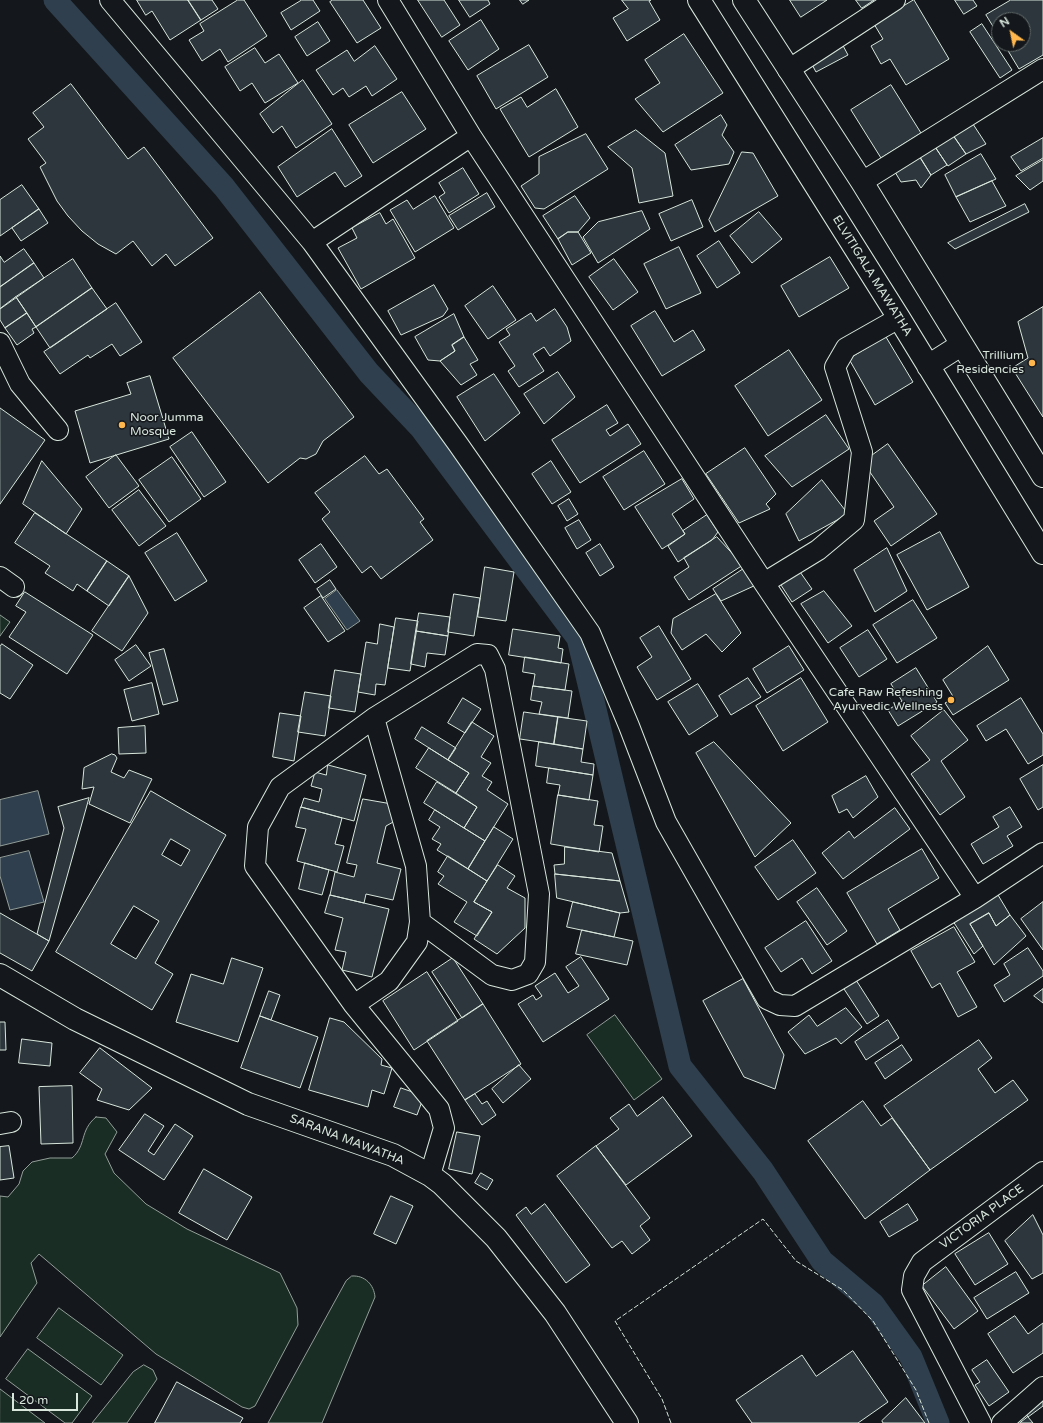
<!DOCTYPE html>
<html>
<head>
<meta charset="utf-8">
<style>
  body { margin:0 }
  #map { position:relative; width:1043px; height:1423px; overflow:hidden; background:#14181c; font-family:"Varela Round",sans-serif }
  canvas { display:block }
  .north { position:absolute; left:991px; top:12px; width:40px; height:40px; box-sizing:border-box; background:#14181c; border:1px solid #626a69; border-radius:50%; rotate:327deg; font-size:11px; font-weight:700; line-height:16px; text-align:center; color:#d8e6dc }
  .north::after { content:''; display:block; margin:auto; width:14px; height:18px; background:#ffb74d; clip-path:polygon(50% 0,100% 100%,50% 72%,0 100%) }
  .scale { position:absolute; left:12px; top:1393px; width:66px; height:18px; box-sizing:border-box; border:2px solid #d8e6dc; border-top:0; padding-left:5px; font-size:12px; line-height:14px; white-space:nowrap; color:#d8e6dc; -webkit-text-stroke:3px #14181c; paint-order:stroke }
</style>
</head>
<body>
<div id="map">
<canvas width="1043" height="1423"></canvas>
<div class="north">N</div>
<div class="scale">20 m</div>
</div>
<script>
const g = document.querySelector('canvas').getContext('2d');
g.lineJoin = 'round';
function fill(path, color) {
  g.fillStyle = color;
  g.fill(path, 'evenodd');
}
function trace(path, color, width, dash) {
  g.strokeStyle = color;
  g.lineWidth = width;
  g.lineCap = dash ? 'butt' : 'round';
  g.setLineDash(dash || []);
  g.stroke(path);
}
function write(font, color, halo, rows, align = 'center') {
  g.font = font + ' "Varela Round",sans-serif';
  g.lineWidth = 3;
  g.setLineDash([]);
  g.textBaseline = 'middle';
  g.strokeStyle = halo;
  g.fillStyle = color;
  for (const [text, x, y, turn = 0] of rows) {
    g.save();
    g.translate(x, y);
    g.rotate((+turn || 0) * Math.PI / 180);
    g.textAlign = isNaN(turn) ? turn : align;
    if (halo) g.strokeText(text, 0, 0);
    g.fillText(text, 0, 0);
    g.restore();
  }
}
const green = new Path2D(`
  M0 615 10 622 0 636Z
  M615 1015 662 1079 634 1100 587 1035Z
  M96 1117 106 1118 117 1132 105 1154 114 1173 146 1204 187 1229 280 1273 297 1308 298 1325 255 1406 249 1409 242 1407 156 1354 39 1254 31 1263 37 1283 0 1337V1196L8 1197 19 1184 23 1171 32 1162 50 1158H72C87 1145 79 1131 96 1117Z
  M352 1276C365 1275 374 1285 375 1297L322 1423H268L346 1281Z
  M59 1308 123 1355 101 1385 37 1338Z
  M28 1349 92 1396 72 1423H65L6 1379Z
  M144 1365 153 1370 157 1379 127 1423H92L133 1372Z
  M0 1389 45 1423H0Z`);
fill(green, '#1a2d24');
trace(green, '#939e99', 1);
const water = new Path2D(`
  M337 590 360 621 347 630 325 599Z
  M38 791 49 834 0 846V800Z
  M29 851 44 902 10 910 0 876V858Z`);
fill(water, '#2f3f4d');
trace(water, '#939e99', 1);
trace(new Path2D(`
  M55 0 224 187 369 373 421 428 578 638 680 1066 763 1171 822 1261 873 1304 911 1357 938 1423`), '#2f3f4d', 23);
const building = new Path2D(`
  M137 0H188L201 20 170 40 152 11 146 15Z
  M188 0H212L218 9 201 20Z
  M238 0H244L267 36 228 62 220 49 202 61 189 40 204 31 200 24Z
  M302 0H313L320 11 291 30 281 13Z
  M333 0H363L381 28 357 43 330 2Z
  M418 0H444L460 25 442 37Z
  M459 0H488L490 4 470 17Z
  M520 0H529L523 4Z
  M622 0H651L649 1 660 20 627 41 613 18 628 9Z
  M790 0H827L801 17Z
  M856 0H874L862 8Z
  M914 0 949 59 906 85 890 59 881 64 871 46 883 39 874 24Z
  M955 0H973L977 6 964 14Z
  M1011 0H1043V55L1019 69 1004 44H1023V20H999V36L986 15Z
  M481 20 499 49 468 70 449 41Z
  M318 22 330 41 307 56 295 37Z
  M982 24 1012 70 1000 78 970 32Z
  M684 34 723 93 663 132 635 99 660 83 645 60Z
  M840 40 848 55 816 72 808 57Z
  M529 45 548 77 496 109 477 76Z
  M375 46 397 79 372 96 366 86 349 97 343 88 333 95 316 70 347 50 354 61Z
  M255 48 265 63 279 54 298 83 265 103 252 83 240 91 225 67Z
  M303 80 332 124 296 148 282 126 273 133 260 114Z
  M71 84 128 159 144 147 213 238 175 266 166 254 152 266 133 241 116 254 98 244 82 231 68 216 57 201 40 167 46 163 28 139 44 127 33 113Z
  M891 85 921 133 881 158 851 110Z
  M556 89 578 127 529 157 500 109 521 97 527 107Z
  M402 92 426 129 373 163 349 125Z
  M721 115 727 125 722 135 734 152 729 164 691 170 675 145Z
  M971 121 986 144 966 154 950 131Z
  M332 129 362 176 345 187 335 172 297 197 278 167Z
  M636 130 665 153 673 196 639 203 632 168 608 147Z
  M586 134 608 169 544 209 535 208 521 186 539 174V157Z
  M953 135 966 154 948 166 935 147Z
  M1043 138V158L1021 171 1011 157Z
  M932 142 947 165 931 175 917 152Z
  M742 152 753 153 778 196 715 232 709 220Z
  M981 154 996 179 956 197 945 175Z
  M919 156 931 175 921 188 916 180 901 182 895 172Z
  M1043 160V181L1030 190 1016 176Z
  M463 168 479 194 449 213 439 197 445 193 439 183Z
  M992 181 1006 206 970 222 956 197Z
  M22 185 39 209 0 236V200Z
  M487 193 495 207 458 230 449 216Z
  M435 196 454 228 415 252 390 210 407 200 413 209Z
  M575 196 590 218 578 232H568L558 239 543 216Z
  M692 200 703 227 671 241 659 214Z
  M1025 204 1029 212 955 249 948 243Z
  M39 209 48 223 21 241 12 228Z
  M642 211 650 229 598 263 583 237 598 222Z
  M759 212 782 239 752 263 730 236Z
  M380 213 386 224 393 219 415 258 361 289 338 248 357 238 352 228Z
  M568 232H578L591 253 572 265 558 239Z
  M719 241 740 273 717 288 697 256Z
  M679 247 701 293 666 309 644 264Z
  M24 249 34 263 0 287V256L4 262Z
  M830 257 849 288 799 317 781 286Z
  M73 259 92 288 36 327 16 297Z
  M614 259 638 292 613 310 589 277Z
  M34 263 44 278 0 309V287Z
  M434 285 448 309 443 316 401 335 388 311Z
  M493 286 516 320 488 339 465 306Z
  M92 288 107 309 50 348 36 327Z
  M260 292 354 417 323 441 316 454 306 459 300 458 268 483 173 358Z
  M16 297 27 313 5 328 0 320V309Z
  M116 303 142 342 120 356 112 344 90 358 88 355 60 374 44 352Z
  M1043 307V417L1012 368 1028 358 1018 322Z
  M555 309 567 327 571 341 550 356 544 347 533 354 544 371 519 387 508 371 515 366 499 342 510 335 506 329 531 313 536 321Z
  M655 311 674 342 693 330 705 350 662 376 631 326Z
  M27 313 36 327 32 329 34 333 17 345 5 328Z
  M454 314 464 337 452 345 455 351 440 361 428 360 415 337Z
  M464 337 478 360 470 364 477 375 461 385 440 361 455 351 452 345Z
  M886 337 913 382 875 405 849 359Z
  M789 350 822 400 768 436 735 386Z
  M558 372 575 397 544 424 524 394Z
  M494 374 520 413 485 441 457 397Z
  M150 376 169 439 90 463 75 411 131 394 127 383Z
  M607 405 618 423 606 430 610 436 628 424 641 444 580 483 552 440Z
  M0 408 45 440 0 504Z
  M826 415 849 449 792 487 765 456Z
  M192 432 226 482 204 497 170 447Z
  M888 444 937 514 891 546 874 521 894 507 863 462Z
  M745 448 776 494 766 504 770 509 739 523 706 474Z
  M644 451 665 484 624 510 603 477Z
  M116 455 139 486 109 508 86 477Z
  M365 456 379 474 387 469 424 519 420 522 433 540 381 579 371 566 362 573 322 519 330 512 315 493Z
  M172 457 201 499 169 522 139 480Z
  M42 461 82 509 66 534 23 504Z
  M551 461 571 492 552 504 532 474Z
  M682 479 694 499 672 514 685 534 662 549 635 507Z
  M822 480 848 514 799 541 786 514Z
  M139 490 166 526 139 546 112 510Z
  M569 499 578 514 567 521 558 506Z
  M35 513 107 561 87 591 77 584 73 591 45 573 50 566 15 543Z
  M707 515 718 532 712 540 678 562 668 546 685 534 683 531Z
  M579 520 591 540 577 549 565 528Z
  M940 532 969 587 927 610 897 555Z
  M177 533 207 581 175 601 145 553Z
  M717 537 743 565 689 600 674 577 689 567 684 558Z
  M321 544 337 567 315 583 299 560Z
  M600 544 614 567 600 576 586 553Z
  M887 548 907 591 875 612 854 570Z
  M107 561 129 576 109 606 87 591Z
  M485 567 514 572 506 621 478 617Z
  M745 568 756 585 721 601 713 589Z
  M798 569 812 589 792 602 779 582Z
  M129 576 148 613 122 651 92 631Z
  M330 580 336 589 323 598 317 589Z
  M824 591 852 626 828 643 801 604Z
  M25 592 93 635 67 674 9 637 26 612 16 606Z
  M454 594 480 598 474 636 448 632Z
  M716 594 741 633 722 652 706 634 682 650 671 633 673 619Z
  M321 596 345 631 328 642 304 608Z
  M913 600 937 638 897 663 873 625Z
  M419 613 450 617 448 636 416 631Z
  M396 618 418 621 410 671 388 668Z
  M380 624 394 627 385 685 376 684 375 695 358 692 366 642 377 644Z
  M659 626 691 679 657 700 637 667 652 657 640 638Z
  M513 629 560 636 558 648 563 649 561 663 509 655Z
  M868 630 887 659 859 677 840 648Z
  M416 631 448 636 445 655 427 653 425 667 411 664Z
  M2 644 33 665 10 699 0 693V647Z
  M136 645 151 666 129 681 115 660Z
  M789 646 804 670 767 693 753 669Z
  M988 646 1009 680 953 715 945 703 954 698 943 680Z
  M164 649 178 701 163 705 149 653Z
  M525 657 569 664 565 690 533 686 535 674 523 672Z
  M916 668 937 702 898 726 888 710 902 701 891 684Z
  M335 670 361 674 355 712 329 708Z
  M748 678 761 697 731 715 719 696Z
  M801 678 828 722 783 751 756 706Z
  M152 683 159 714 132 721 124 690Z
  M698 684 718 716 689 735 668 702Z
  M533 686 572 691 568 718 539 714 542 702 531 700Z
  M305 692 331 696 325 736 298 732Z
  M463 698 481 709 465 733 448 723Z
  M1021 698 1043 734V755L1028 764 1006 729 986 741 977 726Z
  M944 710 968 740 941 761 965 797 940 815 911 774 930 760 911 736Z
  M524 712 558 717 554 744 520 739Z
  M280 713 301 716 294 761 273 757Z
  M558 717 587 721 583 749 554 744Z
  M472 722 494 736 481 757 491 763 482 776 492 782 487 790 508 804 485 841 464 828 477 807 456 793 469 773 448 760Z
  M145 726 146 753 119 754 118 728Z
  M422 727 456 748 448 760 415 739Z
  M539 742 583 749 581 762 594 764 593 775 536 766Z
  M714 742 791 823 755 857 696 753Z
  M429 748 469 773 456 793 416 768Z
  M112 754 115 755 117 758 111 772 124 778 129 770 152 779 130 823 89 804 94 787 82 789 84 768Z
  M328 765 366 775 354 821 301 807 304 798 319 802 322 789 311 786 315 772 326 775Z
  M1043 765V807L1038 810 1020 779Z
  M549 768 593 775 589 800 558 795 560 785 547 783Z
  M866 776 878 797 853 818 847 809 839 813 832 796Z
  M437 782 477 807 464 828 424 803Z
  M151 791 226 835 155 963 173 974 152 1010 56 952ZM171 839 190 850 181 866 162 855ZM134 906 159 921 136 959 111 944Z
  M558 795 598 801 594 825 603 826 599 852 551 844Z
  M89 798 49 941 37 934 64 828 58 807Z
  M363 799 392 804 395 821 386 826 377 863 401 869 393 900 366 894 364 903 330 895 335 872 354 877 357 865 347 863Z
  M301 807 342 818 335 844 344 846 337 872 297 861 306 829 296 827Z
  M1010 807 1022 827 1007 836 1013 846 983 864 971 844 999 827 993 817Z
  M895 808 910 829 843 879 822 853 849 831 854 838Z
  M435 810 485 841 468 869 437 850 441 844 432 839 440 827 429 820Z
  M494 827 513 839 487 881 468 869Z
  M793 840 816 873 778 900 755 867Z
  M565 847 612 853 620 881 555 874 554 865 564 864Z
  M922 849 939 878 888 909 900 930 877 944 847 893Z
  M448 856 487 881 474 902 492 912 477 936 454 922 467 902 438 884 444 876 438 872Z
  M305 863 329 870 322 895 299 889Z
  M498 865 515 876 507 888 525 898V928L497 954 474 939 492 912 474 902Z
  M555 874 620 881 629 912 620 913 557 898Z
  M817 888 847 931 827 945 797 902Z
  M995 890 1010 915 996 926 989 913 970 924 983 946 974 954 951 918Z
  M330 895 389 909 372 977 342 970 346 952 335 950 343 918 325 913Z
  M573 902 620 913 614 937 567 927Z
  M1043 902V950L1021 919Z
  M0 913 49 941 32 971 0 953Z
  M989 913 996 926 1010 915 1026 936 994 965 970 924Z
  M806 921 832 961 812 974 802 958 781 972 765 948Z
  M954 927 975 962 957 972 977 1007 958 1017 940 983 932 988 911 951Z
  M582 930 633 941 627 965 576 954Z
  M1028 948 1043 971V976L1004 1002 994 985 1010 975 1004 964Z
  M581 957 609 999 543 1042 518 1004 533 995 536 1000 542 996 535 986 555 973 568 993 579 986 566 967Z
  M232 958 263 968 238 1042 176 1022 191 974 223 984Z
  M453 958 483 1004 462 1018 432 972Z
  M427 972 458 1021 414 1050 383 1001Z
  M743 979 784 1055 775 1089 744 1077 703 1001Z
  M856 980 879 1016 867 1024 844 989Z
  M1043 989V1003L1034 996Z
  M269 991 280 995 271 1020 260 1016Z
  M483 1004 521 1064 465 1100 427 1041Z
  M846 1008 862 1027 841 1044 836 1038 805 1054 788 1032 809 1015 817 1026Z
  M260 1016 318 1037 300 1088 241 1068Z
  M330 1018 344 1022 382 1059 381 1065 392 1068 384 1094 372 1090 368 1107 309 1090Z
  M888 1020 899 1038 866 1060 855 1042Z
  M0 1022H5L6 1050H0Z
  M22 1039 52 1043 50 1066 19 1063Z
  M979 1040 992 1058 978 1069 995 1093 1013 1080 1028 1100 930 1170 884 1106Z
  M902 1045 912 1060 885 1079 875 1063Z
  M100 1048 152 1088 129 1110 97 1100 102 1089 80 1073Z
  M519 1065 531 1079 503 1103 492 1089Z
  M72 1086 73 1143 41 1144 39 1087Z
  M401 1088 424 1096 417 1115 394 1107Z
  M475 1094 482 1104 487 1101 496 1115 482 1125 465 1100Z
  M663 1097 692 1136 626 1185 596 1146 619 1129 610 1118 629 1104 637 1116Z
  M863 1101 881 1126 892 1118 930 1170 865 1219 808 1141Z
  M145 1114 164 1126 148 1151 154 1155 175 1124 193 1136 164 1180 119 1150Z
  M457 1132 480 1136 472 1174 449 1169Z
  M9 1146 14 1178 0 1180V1147Z
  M596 1146 650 1218 640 1226 650 1240 632 1254 622 1241 612 1248 557 1176Z
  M204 1169 252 1197 227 1240 179 1213Z
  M481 1173 493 1180 487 1190 475 1183Z
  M391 1196 413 1206 396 1244 374 1234Z
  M545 1204 590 1265 566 1283 516 1215 526 1207 531 1214Z
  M908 1204 918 1220 889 1237 880 1222Z
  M1033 1215 1043 1235V1273L1032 1279 1005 1241Z
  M989 1233 1008 1264 975 1285 955 1254Z
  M946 1267 978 1311 954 1329 922 1286Z
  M1016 1272 1029 1293 987 1319 974 1298Z
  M1015 1316 1028 1334 1043 1323V1353L1013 1373 988 1334Z
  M853 1351 888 1402 858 1423H752L736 1400 802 1355 816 1376Z
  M987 1360 1009 1392 989 1406 975 1385 980 1382 972 1370Z
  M177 1382 243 1418 240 1423H155Z
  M1043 1394V1406L1028 1417 1022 1408Z
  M906 1398 925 1423H883L882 1421Z
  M1028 1417 1033 1423H1020Z`);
fill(building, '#2c363c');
trace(building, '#d8e6dc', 1);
const street = new Path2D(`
  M110 0 312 242 458 444 590 633 629 726 666 822 767 999 780 1005 795 1006 975 898 1043 853
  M388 0 471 136 764 583 975 898
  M788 70 895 0
  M862 182 1043 69
  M312 242 471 136
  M0 343 20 384 58 430
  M0 577 14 587
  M764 583 818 550 854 520 862 452 835 367 846 348 899 318
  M420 922 492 975 512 980 528 974 535 962 539 894 495 669 488 655 477 654 374 718 280 787 258 827 255 866 354 1005 439 1109 444 1128 430 1175
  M354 1005 389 981 417 942 420 922 416 866 374 718
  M0 1124 11 1122
  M981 1423 912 1290 914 1276 922 1262 1043 1172
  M1002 1423 1043 1387`);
const secondary = new Path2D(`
  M0 975 75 1019 248 1104 393 1155 430 1175 442 1184 496 1238 555 1313 627 1423`);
const highway = new Path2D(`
  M699 0 899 318 1043 553
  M744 0 862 182 1043 476
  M928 366 961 345`);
trace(street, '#d8e6dc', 22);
trace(secondary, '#d8e6dc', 24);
trace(highway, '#d8e6dc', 24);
trace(street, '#14181c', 20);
trace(secondary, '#14181c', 22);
trace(highway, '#14181c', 22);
trace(new Path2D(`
  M671 1423 662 1399 615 1321 763 1219 796 1261 843 1290 873 1321 916 1390 929 1423`), '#d8e6dc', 1, [5, 2]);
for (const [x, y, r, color] of [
  [1032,363,4,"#ffb74d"],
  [122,425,4,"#ffb74d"],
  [951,700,4,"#ffb74d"]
]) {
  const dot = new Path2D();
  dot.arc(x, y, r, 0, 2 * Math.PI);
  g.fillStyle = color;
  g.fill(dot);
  trace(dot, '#14181c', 1.5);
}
write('12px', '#d8e6dc', '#14181c', [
  ["ELVITIGALA MAWATHA",872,276,58],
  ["SARANA MAWATHA",347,1140,21],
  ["VICTORIA PLACE",982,1217,-36]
]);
write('12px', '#d8e6dc', '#14181c', [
  ["Trillium",1024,356],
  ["Residencies",1024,370],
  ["Noor Jumma",130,418,"left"],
  ["Mosque",130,432,"left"],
  ["Cafe Raw Refeshing",943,693],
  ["Ayurvedic Wellness",943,707]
], 'right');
</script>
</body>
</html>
